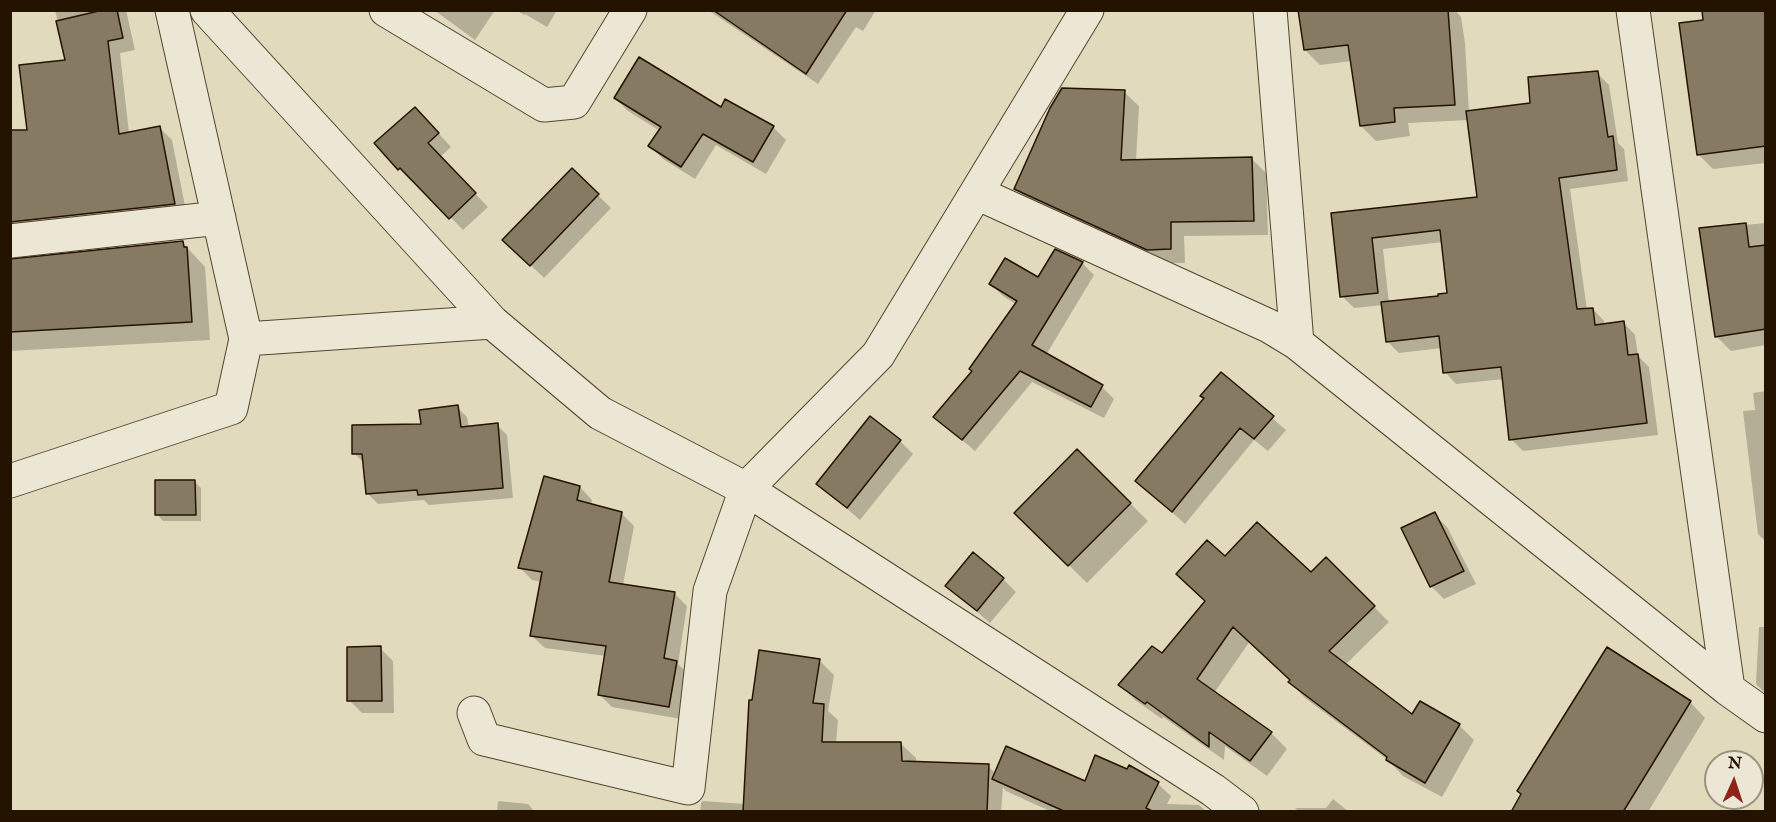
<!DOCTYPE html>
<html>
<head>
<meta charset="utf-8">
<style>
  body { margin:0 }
  #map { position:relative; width:1776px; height:822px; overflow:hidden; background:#e2dabd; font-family:"IM FELL English",serif }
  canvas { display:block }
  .frame { position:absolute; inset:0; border:12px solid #241300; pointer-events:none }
  .north { position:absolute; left:1704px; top:750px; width:60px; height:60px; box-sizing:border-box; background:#ece7d4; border:2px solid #9c927f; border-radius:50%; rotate:3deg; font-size:16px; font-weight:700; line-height:24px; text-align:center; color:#241300 }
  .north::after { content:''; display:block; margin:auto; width:21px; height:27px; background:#8f2418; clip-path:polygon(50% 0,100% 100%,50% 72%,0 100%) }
</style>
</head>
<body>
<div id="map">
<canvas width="1776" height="822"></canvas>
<div class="frame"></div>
<div class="north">N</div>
</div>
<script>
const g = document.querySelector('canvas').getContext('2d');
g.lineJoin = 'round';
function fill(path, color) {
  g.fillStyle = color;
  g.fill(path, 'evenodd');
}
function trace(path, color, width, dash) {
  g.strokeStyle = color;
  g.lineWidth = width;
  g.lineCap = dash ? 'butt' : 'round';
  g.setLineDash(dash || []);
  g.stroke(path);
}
fill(new Path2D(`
  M55 10H126L135 50 120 53 129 133 159 127 172 140 187 216 10 240V132L28 131 67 61Z
  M434 10H495L475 40Z
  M516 10H557L547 27 525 14 524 15Z
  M708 10H876L863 31 856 27 818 84Z
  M1377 10H1455L1461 17 1465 43 1469 112 1531 104 1597 73 1609 85 1618 143 1624 149 1628 181 1570 189 1587 310 1593 309 1604 321 1605 325 1624 323 1635 335 1638 356 1649 367 1658 435 1523 451 1511 439 1504 379 1456 384 1445 372 1442 348 1399 353 1387 341 1383 305 1354 308 1342 296 1332 214 1479 198 1469 120 1408 123 1410 136 1376 141 1361 126 1352 61 1320 65 1305 50ZM1443 242 1448 294 1439 297 1389 303 1383 249Z
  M1766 10V163L1713 169 1698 154 1705 21Z
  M1124 92 1139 106 1136 161 1252 159 1266 173 1268 235 1184 236 1185 263H1162L1031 203 1016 189Z
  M615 98 721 110 773 127 786 140 766 174 716 145 695 179 663 159 650 146 660 131 628 111Z
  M428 122 451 147 440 157 488 207 463 230 414 180 412 182 399 169Z
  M572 170 611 208 544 278 505 240Z
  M1766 223V345L1731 351 1716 336 1701 229Z
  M182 242 205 267 210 340 10 351V261Z
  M1082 263 1094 275 1046 355 1102 387 1114 399 1104 418 1032 382 975 451 935 417 974 371 1017 305 1003 296 991 284 1038 279Z
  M1221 374 1286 430 1268 451 1254 440 1185 524 1137 481 1205 398Z
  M1766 391V542L1758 534 1743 411 1755 410 1753 393Z
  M457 407 467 417 469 428 497 425 507 435 513 498 429 505 424 500 378 504 368 494 364 463 354 453 423 426Z
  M900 441 913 454 860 520 818 484Z
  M1077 451 1148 521 1087 583 1016 513Z
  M194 481 201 488V521H163L157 514Z
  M580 487 592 500 591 505 621 513 634 526 623 585 674 593 687 606 678 664 689 675 681 719 612 707 599 694 606 656 545 648 532 636 542 582 532 580 520 568Z
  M1434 514 1447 527 1476 584 1444 599 1431 586Z
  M1225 558 1311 574 1326 559 1389 622 1345 665 1413 716 1459 725 1474 740 1442 797 1403 776 1388 760 1305 698 1290 682 1291 680 1250 641 1214 693 1271 733 1287 749 1267 776 1225 746 1224 760 1163 717 1162 719 1135 700 1120 685 1162 655 1206 601Z
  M1003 579 1016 592 990 623 947 586Z
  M1759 627H1766V694L1756 684Z
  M380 648 393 661 394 713H362L349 700Z
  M819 660 834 675 828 711 838 720 836 744H901L916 758V763L988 766 996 774 1085 783 1127 771 1129 767 1158 784 1171 796 1167 804 1199 805 1207 812H1052L1006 791 1003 787 1001 812H700L701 803 703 801 745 804Z
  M1690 702 1705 718 1648 812H1513Z
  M1333 799 1349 812H1299L1295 808H1326Z
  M498 801 528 804 535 812H497Z`), '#0003');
const building = new Path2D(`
  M103 10H117L123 38 108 41 119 134 160 126 175 204 10 222V130H27L19 65 65 60 56 21Z
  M713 10H847L806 74Z
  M1298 10H1448L1455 105 1394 108 1395 122 1360 126 1348 45 1304 50Z
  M1702 10H1766V146L1697 155 1679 23 1703 20Z
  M639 57 721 107 725 99 774 126 753 162 703 134 681 167 648 146 661 127 614 98Z
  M1598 71 1608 137 1613 136 1617 170 1559 178 1577 309 1593 308 1595 325 1624 321 1628 355 1638 354 1647 423 1509 440 1501 367 1443 373 1439 336 1386 342 1381 302 1438 296V294L1447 293 1440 230 1372 238 1378 293 1340 297 1331 213 1477 197 1466 111 1530 103 1528 77Z
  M1062 88 1125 90 1121 160 1252 157 1254 221 1171 222V249L1147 250 1014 189 1050 108Z
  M415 107 439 133 428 143 476 193 449 219 400 168 398 170 374 143Z
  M572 168 599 194 530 266 502 240Z
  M1746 223 1749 247 1766 245V329L1715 337 1699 228Z
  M183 241 184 247H187L192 322 10 332V259Z
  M1055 249 1083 262 1032 345 1103 385 1091 407 1020 371 962 440 933 417 972 371 969 369 1017 301 989 284 1005 258 1038 277Z
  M1221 372 1274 416 1254 439 1240 428 1172 512 1135 481 1204 398 1200 396Z
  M458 405 461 427 498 423 503 488 418 495 417 490 366 494 362 454H352V425L421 424 419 410Z
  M870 416 901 440 847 508 816 484Z
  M1077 449 1131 503 1068 566 1014 513Z
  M544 476 580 486 577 500 622 512 609 582 675 592 664 658 677 661 669 707 598 695 606 646 530 636 542 572 518 568Z
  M155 480H195L196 515H155Z
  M1435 512 1464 571 1430 587 1401 528Z
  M1257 522 1311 572 1326 557 1375 606 1329 651 1412 714 1420 701 1460 724 1425 783 1386 760 1387 757 1288 682 1290 680 1233 627 1197 679 1272 732 1250 761 1209 732V747L1147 702 1145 704 1118 685 1152 646 1162 653 1205 601 1176 574 1207 540 1225 556Z
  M973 552 1004 578 977 611 945 586Z
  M381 646 382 701H347V647Z
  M1607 647 1691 701 1623 812H1511L1521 794 1517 791Z
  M759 650 820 659 813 703 824 704 822 742H901L902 761 989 764 987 812H743L749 700H752Z
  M1006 746 1085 781 1095 755 1127 769 1129 765 1159 782 1146 808 1154 812H1066L992 779Z`);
fill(building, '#877a62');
trace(building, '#241300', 1.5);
const minor = new Path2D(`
  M172 10 246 339 492 322
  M207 10 492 322 600 413 746 489 1213 790 1242 812
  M386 10 544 105 574 102 630 10
  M1270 10 1297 343
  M1633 10 1728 689
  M977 193 1269 326 1297 343 1728 689 1766 716
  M10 241 219 218
  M10 481 231 408 246 339
  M474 713 484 739 688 788 710 591 746 489 878 355 1087 10`);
trace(minor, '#54452f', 35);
trace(minor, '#ece7d4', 33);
</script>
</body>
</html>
